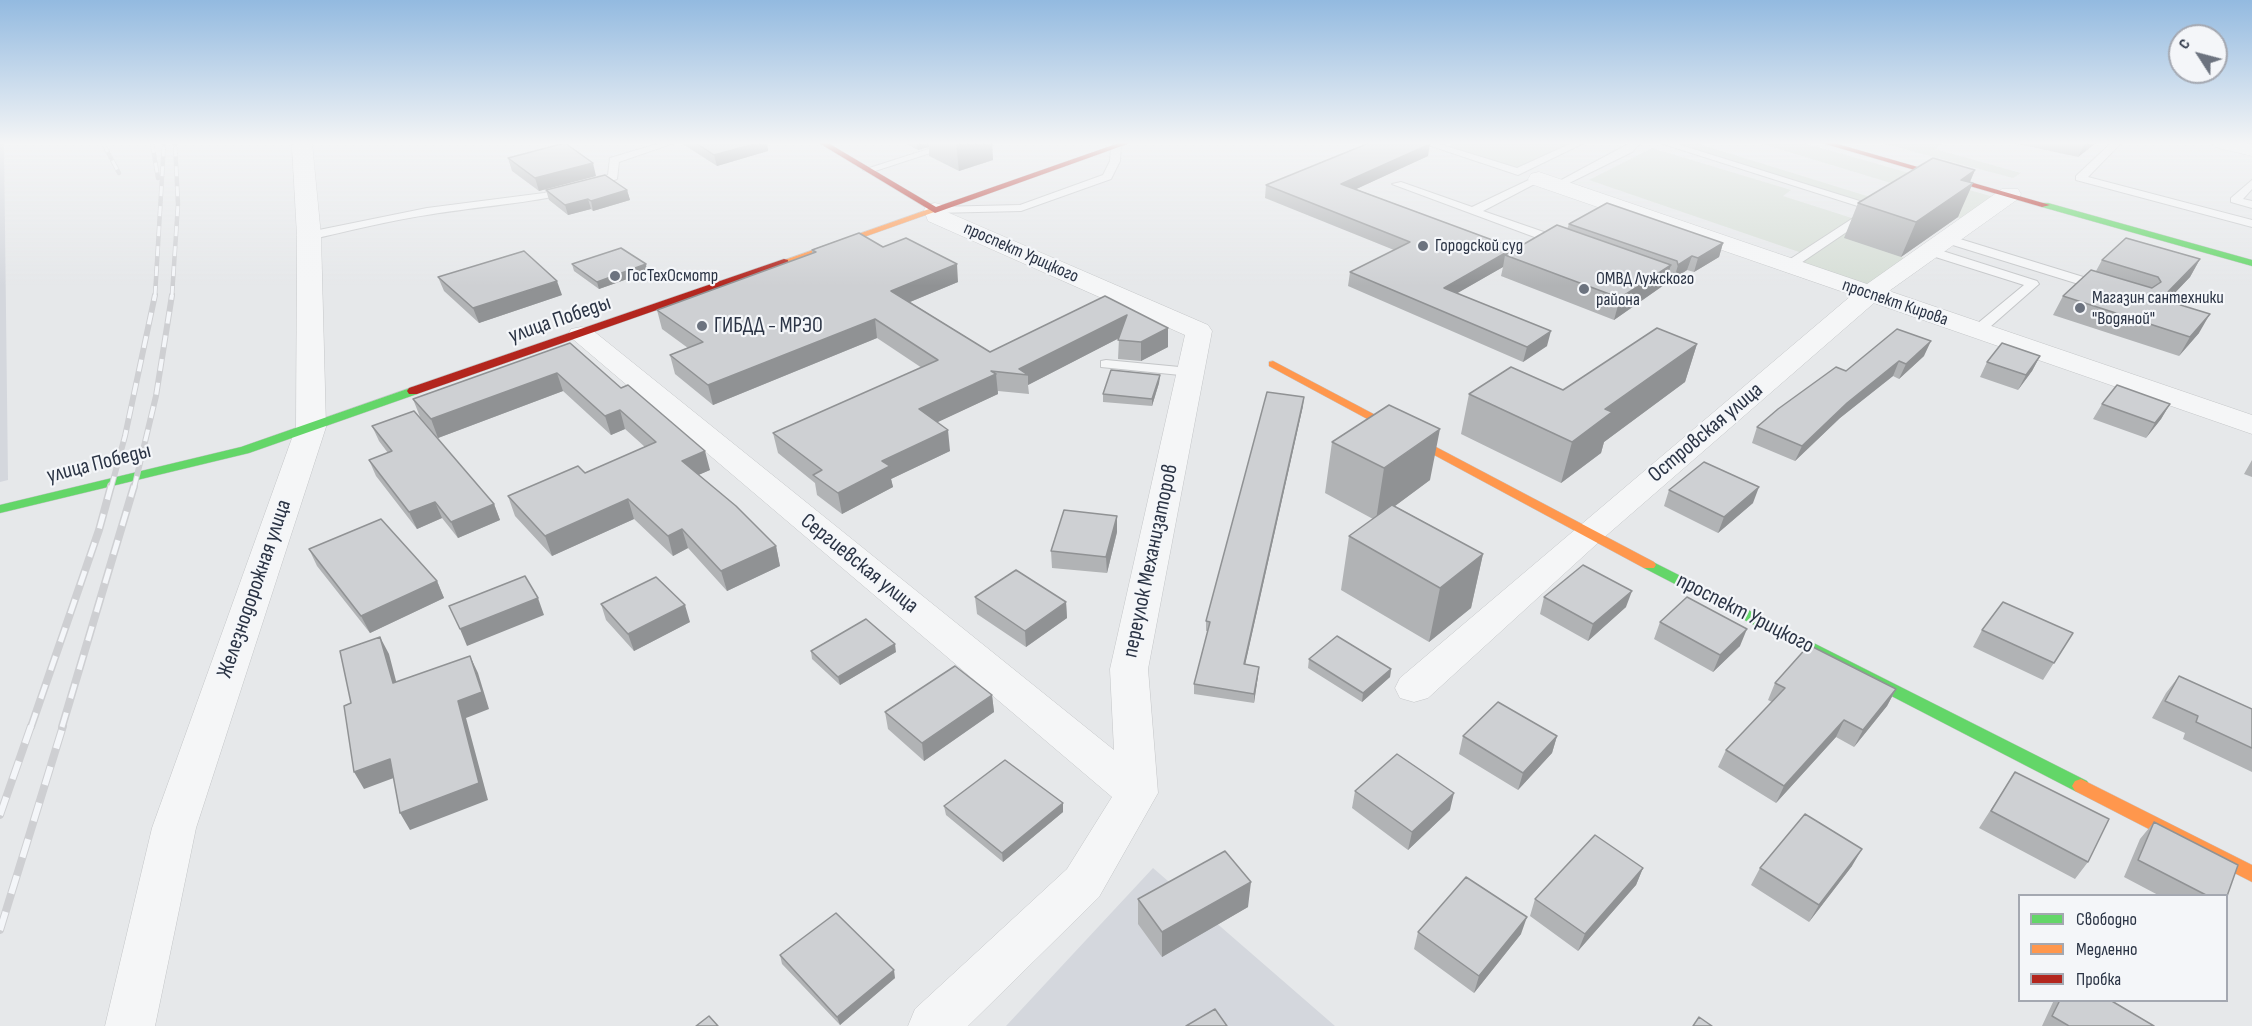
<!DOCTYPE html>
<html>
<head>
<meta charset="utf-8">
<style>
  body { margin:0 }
  #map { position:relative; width:2252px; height:1026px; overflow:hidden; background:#e6e8ea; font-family:"Sofia Sans Condensed",sans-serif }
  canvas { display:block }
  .legend { position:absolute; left:2018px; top:894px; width:210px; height:108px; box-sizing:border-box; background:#f4f6f9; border:2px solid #a4a8b1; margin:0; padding:8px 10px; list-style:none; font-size:18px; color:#2b3445 }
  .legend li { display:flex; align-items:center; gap:12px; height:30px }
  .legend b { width:30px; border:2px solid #a4a8b1 }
  .north { position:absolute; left:2168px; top:24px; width:60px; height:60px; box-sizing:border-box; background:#f4f6f9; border:2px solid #a4a8b1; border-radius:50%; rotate:306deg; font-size:16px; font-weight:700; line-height:24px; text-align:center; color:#2b3445 }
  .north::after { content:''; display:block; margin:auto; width:21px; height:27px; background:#6c737f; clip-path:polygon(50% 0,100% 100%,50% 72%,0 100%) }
</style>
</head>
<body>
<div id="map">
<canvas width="2252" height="1026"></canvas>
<ul class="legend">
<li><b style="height:8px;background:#63d668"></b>Свободно</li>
<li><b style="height:8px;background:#ff974d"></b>Медленно</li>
<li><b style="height:8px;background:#b3261e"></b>Пробка</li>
</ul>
<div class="north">С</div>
</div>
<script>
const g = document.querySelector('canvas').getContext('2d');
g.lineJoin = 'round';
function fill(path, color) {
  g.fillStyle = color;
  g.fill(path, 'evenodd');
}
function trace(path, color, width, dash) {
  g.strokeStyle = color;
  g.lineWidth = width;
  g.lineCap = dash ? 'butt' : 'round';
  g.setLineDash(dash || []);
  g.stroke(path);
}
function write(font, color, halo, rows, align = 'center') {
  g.font = font + ' "Sofia Sans Condensed",sans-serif';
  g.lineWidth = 4.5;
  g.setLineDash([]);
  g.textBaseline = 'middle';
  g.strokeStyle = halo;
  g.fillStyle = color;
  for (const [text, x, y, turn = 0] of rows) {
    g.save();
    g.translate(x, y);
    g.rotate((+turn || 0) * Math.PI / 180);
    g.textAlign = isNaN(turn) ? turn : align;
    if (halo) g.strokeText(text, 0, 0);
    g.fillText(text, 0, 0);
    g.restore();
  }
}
fill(new Path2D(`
  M0 143H4L8 480 0 482Z
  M1153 868 1335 1026H1006Z`), '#d4d7dd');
fill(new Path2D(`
  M1455 143H1571L1576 144 1518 172 1442 148Z
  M1665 143H1696L1896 205 1901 257 1908 259 1862 292 1788 266 1805 254 1589 180 1652 148 1791 190 1783 196 1858 220 1875 208Z
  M1759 143H1804L1994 197 1963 219 1946 214 1960 204Z
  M1881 143H1943L1935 149 2021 173 2013 178Z`), '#d6ded6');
const lane = new Path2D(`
  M660 143H674L619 162 617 179C555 203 491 204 427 215 387 221 348 231 309 240L303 236 309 232 427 208 544 193 608 175 610 158Z
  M947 143H961L872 172 863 170Z
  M1116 143 1121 146 1120 161 1111 179 1021 211 935 213 929 210 935 207 1020 205 1103 175 1110 161 1111 146Z
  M1422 143H1436L1517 168 1572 143H1584L1518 175Z
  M1630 143H1640L1632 152 1561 187 1552 185Z
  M1660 143H1674L1882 208 1792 269H1784V263L1867 209Z
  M2111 143H2121L2088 177 2252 220V227L2076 180V176Z
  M1535 177 1544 179 1483 211 1564 239V245H1556L1392 184 1401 182 1472 207Z
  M2252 180V189L2243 199 2252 201V208L2231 202V198Z
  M1947 235 2106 284 2108 287 2102 291 2098 290 1943 242V236Z
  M1930 247 2037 281 2039 284 1982 334H1972V328L2024 285 1926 254 1924 251Z
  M1106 360 1190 368 1197 372 1190 376 1101 367V361Z`);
const street = new Path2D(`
  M292 143H312L321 236 326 427 196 828 155 1026H105L152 828 296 427 297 236Z
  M2211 143 2252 144V156L2214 147Z
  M1539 172 1867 284 2002 189H2018L2021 194 2018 199 1889 291 2252 415V434L1874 303 1600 541 1428 698 1414 702 1400 698 1395 688 1400 678 1852 295 1531 184 1528 179 1531 174Z
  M935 203 943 205 947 212 1208 325 1212 331 1148 669 1158 793 1099 897 968 1026H908L915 1009 1067 869 1112 797 568 335 571 329 581 327 591 329 1114 750 1110 669 1185 335 928 221 924 210 927 205Z`);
const fast = new Path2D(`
  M2042 203H2048L2252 260V266L2042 207Z
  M413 387 419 391 417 394 249 453 0 513V505L241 447Z
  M1649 560 2087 781 2090 786 2087 791 2081 793 2075 791 1644 568 1642 565 1644 562Z`);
const slow = new Path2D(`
  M932 208 940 210 788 264H780L779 262Z
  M1273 361 1654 562 1656 565 1654 568H1644L1269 366V362Z
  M2081 779 2252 865V882L2075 791 2072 786 2075 781Z`);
const jam = new Path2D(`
  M819 143H828L936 207 1119 143H1130L935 213Z
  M1822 143H1834L2050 205 2042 207Z
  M784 259 788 260V264L417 394H409L407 391 409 388Z`);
trace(lane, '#c4c6c8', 2);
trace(street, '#c4c6c8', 1);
trace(fast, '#c4c6c8', 1);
trace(slow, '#c4c6c8', 1);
trace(jam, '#c4c6c8', 1);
fill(lane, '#f5f6f7');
fill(street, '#f5f6f7');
fill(fast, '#63d668');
fill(slow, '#ff974d');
fill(jam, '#b3261e');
const railFar3 = new Path2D(`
  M103 143 119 173
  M152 143 158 178
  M155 296 164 143
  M172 296 178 204 175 143`);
const railFar2 = new Path2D(`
  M111 488 125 436 155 295
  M134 488 156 396 172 295`);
const railFar1 = new Path2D(`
  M31 727 99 530 111 486
  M62 727 134 486`);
const rail = new Path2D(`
  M0 815 31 726
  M0 930 63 726`);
trace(railFar3, '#cecfd2', 4.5);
trace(railFar2, '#cecfd2', 6);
trace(railFar1, '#cecfd2', 8);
trace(rail, '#cecfd2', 8);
trace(railFar3, '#f4f6f9', 3, [10]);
trace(railFar2, '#f4f6f9', 4, [12]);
trace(railFar1, '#f4f6f9', 5, [15]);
trace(rail, '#f4f6f9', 6, [19]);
fill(new Path2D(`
  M681 143H767L768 151 717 166Z
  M904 143H992L993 160 959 171 929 156V147L918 150Z
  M2013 143H2096L2078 157Z
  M1428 156 1356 189 1514 250 1567 229 1569 224 1723 243 1719 257 1694 272 1687 270 1674 279 1673 275 1668 273 1664 285 1614 320 1501 276 1503 267 1457 293 1547 346 1523 362 1348 286 1350 272 1394 250 1265 198 1266 185Z
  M508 158 596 176 539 191 512 171Z
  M1975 170 1970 182 1958 217 1901 257 1844 238 1858 203Z
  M546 190H627L630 200 593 211 591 209 568 215 549 200Z
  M883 247 958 282 910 302 990 352 1105 296 1168 347 1141 361 1118 359 1119 338 1028 385 1029 394 998 391V394L937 422 950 451 891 479 893 487 842 514 817 495 815 483 778 453 773 433 922 368 877 338 713 405 675 374 670 355 688 348 662 329 657 310 812 254V250Z
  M2200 259 2190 277 2167 301 2199 333 2179 356 2053 315 2063 296 2096 271 2102 260Z
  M572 264 647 272 599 289 574 271Z
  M438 277 562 295 479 323 444 291Z
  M570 343 710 470 698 475 776 546 780 566 727 591 688 548 673 556 634 519 552 556 515 516 508 496 585 473 645 447 625 429 611 435 563 391 438 438 420 417 413 399Z
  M1697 344 1685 382 1604 442 1601 453 1561 483 1461 434 1469 394 1563 390Z
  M1924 356 1899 379 1893 376 1840 418 1795 461 1752 443 1757 427 1846 371Z
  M2040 356 2032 371 2018 390 1980 377 1987 362Z
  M1160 375 1159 383 1152 406 1103 402V394Z
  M2102 404H2170L2161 419 2146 438 2093 419Z
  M1303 406 1245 665 1258 676 1254 703 1194 694V684L1208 631H1206V621Z
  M372 426 494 504 500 520 458 538 442 518 417 529 376 476 369 460 388 453 379 441Z
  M1332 442 1430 480 1395 506 1483 554 1471 608 1429 642 1341 590 1349 536 1373 519 1325 493Z
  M2252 460V477L2244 474Z
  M1669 490 1753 503 1718 533 1664 506Z
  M1117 532 1107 573 1052 568 1051 551Z
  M309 549 437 581 444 598 370 633 317 566Z
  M975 597 1066 602 1067 618 1026 647 977 614Z
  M1544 597 1626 607 1588 641 1540 614Z
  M601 604 690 622 634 651 606 620Z
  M1660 622 1740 646 1713 672 1654 639Z
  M1982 630 2073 633 2043 680 1973 647Z
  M811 651 896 652 840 685 812 659Z
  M1309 659 1391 669 1390 677 1362 702 1308 668Z
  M2179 676 2252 709V772L2183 739 2185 733 2152 718 2166 693Z
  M1775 683 1896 689 1887 706 1854 747 1836 737 1776 803 1718 767 1726 750 1772 702 1768 700Z
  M992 695 994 712 924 761 888 729 885 712Z
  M1463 736H1557L1552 753 1518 790 1459 754Z
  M2015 772 2088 862 2075 879 1979 828Z
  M1355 791 1450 810 1408 850 1352 808Z
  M944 806 1063 812 1003 862 946 815Z
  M2154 822 2226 896H2160L2124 877 2140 839Z
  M1852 866 1809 922 1751 885 1760 868Z
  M1643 868 1636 885 1578 951 1530 916 1535 899Z
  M1138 899 1248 907 1162 957 1138 924Z
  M1418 932 1521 934 1474 993 1414 949Z
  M780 955 895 978 840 1025 782 964Z
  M2054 1000H2110L2154 1026H2042Z`), '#b1b3b5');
fill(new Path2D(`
  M758 143H767L768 151 717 166 714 155Z
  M917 143H928L929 147 918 150Z
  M956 143H992L993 160 959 171Z
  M2085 143H2096L2078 157Z
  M1430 144 1428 156 1339 197 1341 184Z
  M593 163 596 176 539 191 535 178Z
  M1975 170 1968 186 1973 183 1958 217 1901 257 1916 222 1961 180Z
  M627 190 630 200 593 211 591 201Z
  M588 199 591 209 568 215 565 205Z
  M1723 243 1719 257 1694 272 1698 258Z
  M1514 248 1512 258 1505 255 1503 267 1442 302 1444 288Z
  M1692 256 1687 270 1674 279 1678 265Z
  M2200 259 2190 277 2151 318 2161 299Z
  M646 264 647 272 599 289 597 282Z
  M957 264 958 282 893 309 891 291Z
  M1671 265 1664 285 1614 320 1620 298Z
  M557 281 562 295 479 323 473 308Z
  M2210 314 2199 333 2179 356 2190 337Z
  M1127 315V334L1028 385V375L1019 369Z
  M875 319 877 338 713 405 708 385Z
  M1168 328V347L1141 361V342Z
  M1551 331 1547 346 1523 362 1527 347Z
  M1931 341 1924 356 1899 379 1906 364Z
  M1697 344 1685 382 1604 442 1601 453 1561 483 1572 442 1605 409Z
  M2040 356 2032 371 2018 390 2026 375Z
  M1899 361 1893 376 1840 418 1795 461 1802 446 1847 403Z
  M557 373 563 391 438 438 431 419Z
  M996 374 998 394 921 430 919 409Z
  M1160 375 1159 383 1152 406V399Z
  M1304 397 1303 406 1243 674 1244 664Z
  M2170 404 2161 419 2146 438 2155 423Z
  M620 410 625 429 611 435 605 416Z
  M1440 429 1430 480 1376 520 1384 468Z
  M948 430 950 451 891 479 893 487 842 514 838 493 882 461Z
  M705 451 710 470 687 480 682 461Z
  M1759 487 1753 503 1718 533 1724 517Z
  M628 499 634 519 552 556 545 536Z
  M435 502 442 518 417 529 409 512Z
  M494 504 500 520 458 538 451 522Z
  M1117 516V532L1107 573 1106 557Z
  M682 529 688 548 673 556 668 536Z
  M776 546 780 566 727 591 721 571Z
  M1483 554 1471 608 1429 642 1440 588Z
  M437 581 444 598 370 633 361 616Z
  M1632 591 1626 607 1588 641 1593 624Z
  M538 598 544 615 467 646 460 629Z
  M1066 602 1067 618 1026 647 1025 631Z
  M685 605 690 622 634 651 628 634Z
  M1747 629 1740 646 1713 672 1720 655Z
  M380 637 389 654 401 700 393 683Z
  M895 644 896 652 840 685 838 677Z
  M470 656 478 673 489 709 466 718 488 800 410 830 400 813 458 701Z
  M1259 667 1258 676 1254 703V694Z
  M1391 669 1390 677 1362 702 1363 693Z
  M1896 689 1887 706 1854 747 1863 730Z
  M992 695 994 712 924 761 922 743Z
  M1844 720 1836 737 1776 803 1784 786Z
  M1557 736 1552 753 1518 790 1523 773Z
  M390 759 399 776 364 789 354 772Z
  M1454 793 1450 810 1408 850 1412 832Z
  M1063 803V812L1003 862 1002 853Z
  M1862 849 1852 866 1809 922 1819 905Z
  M1643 868 1636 885 1578 951 1585 934Z
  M1251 882 1248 907 1162 957V932Z
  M1527 917 1521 934 1474 993 1479 976Z
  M894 970 895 978 840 1025 837 1017Z`), '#909294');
const building = new Path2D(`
  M565 143 593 163 535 178 508 158Z
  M696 143H758L714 155Z
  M1369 143H1427L1430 144 1341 184 1514 248 1444 288 1551 331 1527 347 1350 272 1410 242 1266 185Z
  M1933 158 1975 170 1961 180 1973 183 1916 222 1858 203Z
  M605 175 627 190 591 201 588 199 565 205 546 190Z
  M1607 203 1723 243 1698 258 1692 256 1678 265 1677 261 1569 224Z
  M1557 225 1671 265 1620 298 1505 255Z
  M859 233 883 247 906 238 957 264 891 291 990 352 1105 296 1168 328 1141 342 1118 340 1127 315 1019 369 1028 375 991 371 996 374 919 409 948 430 882 461 890 466 838 493 813 475 822 470 773 433 938 360 875 319 708 385 670 355 703 342 657 310 816 252 812 250Z
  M2126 238 2200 259 2161 299 2210 314 2190 337 2063 296 2091 270 2152 288 2161 282 2158 277 2102 260Z
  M621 248 646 264 597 282 572 264Z
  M524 251 557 281 473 308 438 277Z
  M1657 328 1697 344 1605 409 1612 412 1572 442 1469 394 1511 367 1563 390Z
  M1897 329 1931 341 1906 364 1899 361 1847 403 1802 446 1757 427 1778 409 1836 367 1846 371Z
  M570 343 621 388 628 385 705 451 682 461 736 506 776 546 721 571 682 529 668 536 628 499 545 536 508 496 578 466 585 473 656 442 620 410 605 416 557 373 431 419 413 399Z
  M2002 343 2040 356 2026 375 1987 362Z
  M1111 370 1160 375 1152 399 1103 394Z
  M2117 385 2170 404 2155 423 2102 404Z
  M1267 392 1304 397 1244 664 1259 667 1254 694 1194 684 1210 622 1206 621Z
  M1389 405 1440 429 1384 468 1332 442Z
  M414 411 494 504 451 522 435 502 409 512 369 460 392 451 372 426Z
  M1704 462 1759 487 1724 517 1669 490Z
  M1392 505 1483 554 1440 588 1349 536Z
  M1064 510 1117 516 1106 557 1051 551Z
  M381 519 437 581 361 616 309 549Z
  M1583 565 1632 591 1593 624 1544 597Z
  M1016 570 1066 602 1025 631 975 597Z
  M525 576 538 598 460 629 449 606Z
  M656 577 685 605 628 634 601 604Z
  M1687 597 1747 629 1720 655 1660 622Z
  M2003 602 2073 633 2054 663 1982 630Z
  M866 619 895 644 838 677 811 651Z
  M1337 636 1391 669 1363 693 1309 659Z
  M380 637 393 683 470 656 482 692 458 701 479 783 400 813 390 759 354 772 344 706 351 703 340 651Z
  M1809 645 1896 689 1863 730 1844 720 1784 786 1726 750 1785 688 1775 683Z
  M955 666 992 695 922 743 885 712Z
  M2179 676 2252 709V748L2196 722 2198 716 2165 701Z
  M1498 702 1557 736 1523 773 1463 736Z
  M1397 754 1454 793 1412 832 1355 791Z
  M1005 760 1063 803 1002 853 944 806Z
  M2015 772 2109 819 2088 862 1991 811Z
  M1805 814 1862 849 1819 905 1760 868Z
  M2154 822 2238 865 2226 899V896H2208L2138 860Z
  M1595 835 1643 868 1585 934 1535 899Z
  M1225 851 1251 882 1162 932 1138 899Z
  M1466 877 1527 917 1479 976 1418 932Z
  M836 913 894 970 837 1017 780 955Z
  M2060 1000H2110L2154 1026H2069L2052 1016Z
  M1215 1009 1227 1026H1186Z
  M709 1016 718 1026H696Z
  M1699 1017 1712 1026H1693Z`);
fill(building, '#ced0d3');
trace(building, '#909294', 1.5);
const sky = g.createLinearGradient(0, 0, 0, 286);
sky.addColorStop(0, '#93bae0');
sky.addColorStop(0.5, '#f4f5f6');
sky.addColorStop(1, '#f4f5f600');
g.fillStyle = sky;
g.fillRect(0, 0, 2252, 286);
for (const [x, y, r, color] of [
  [1423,246,6,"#6c737f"],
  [615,276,6,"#6c737f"],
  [1584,289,6,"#6c737f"],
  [2080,308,6,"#6c737f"],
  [702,326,6,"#6c737f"]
]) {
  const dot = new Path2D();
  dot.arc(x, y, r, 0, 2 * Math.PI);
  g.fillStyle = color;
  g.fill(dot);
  trace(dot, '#f4f6f9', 2);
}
write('18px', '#2b3445', '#f4f6f9', [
  ["Городской суд",1435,246],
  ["ГосТехОсмотр",627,276],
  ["ОМВД Лужского",1596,279],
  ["района",1596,300],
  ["Магазин сантехники",2092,298],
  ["\"Водяной\"",2092,319]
], 'left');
write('18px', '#2b3445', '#f4f6f9', [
  ["проспект Урицкого",1021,253,24],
  ["проспект Кирова",1895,303,19]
]);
write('22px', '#2b3445', '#f4f6f9', [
  ["улица Победы",560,320,-19],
  ["Островская улица",1706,433,-40],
  ["улица Победы",99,464,-14],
  ["переулок Механизаторов",1151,561,-78],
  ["Сергиевская улица",859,564,39],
  ["Железнодорожная улица",255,589,-71],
  ["проспект Урицкого",1745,614,27]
]);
write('22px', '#2b3445', '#f4f6f9', [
  ["ГИБДД - МРЭО",714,326]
], 'left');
</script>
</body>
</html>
